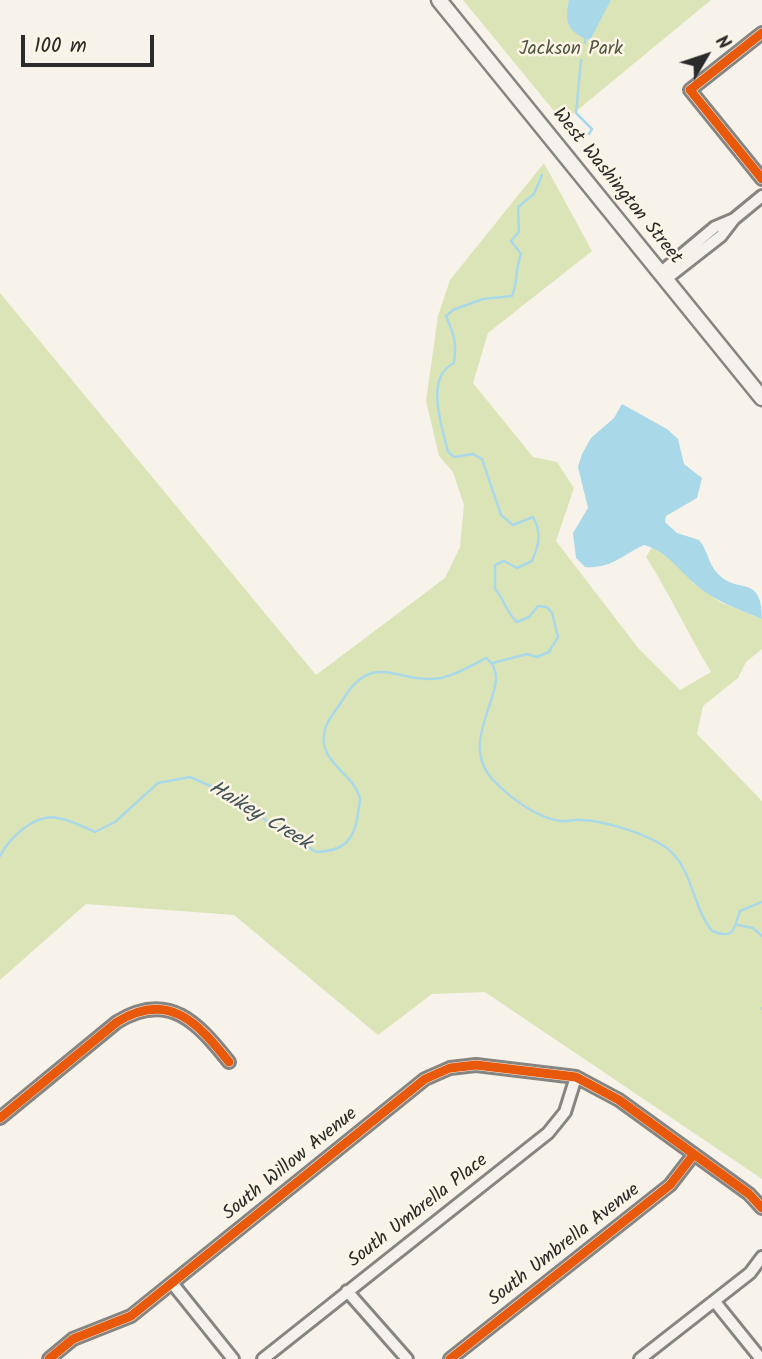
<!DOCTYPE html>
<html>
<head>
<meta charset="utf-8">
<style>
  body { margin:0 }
  #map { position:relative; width:762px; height:1359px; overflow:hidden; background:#f7f3ea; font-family:Kalam,sans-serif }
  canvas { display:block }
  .north { position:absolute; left:671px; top:21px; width:70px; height:70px; -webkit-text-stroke:5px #fcf5e5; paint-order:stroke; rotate:51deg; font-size:19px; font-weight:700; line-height:28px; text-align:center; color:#2b2b2b }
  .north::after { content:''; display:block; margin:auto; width:24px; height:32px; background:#2b2b2b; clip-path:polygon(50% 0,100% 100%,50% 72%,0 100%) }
  .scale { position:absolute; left:21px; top:35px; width:133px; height:32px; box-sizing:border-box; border:4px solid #2b2b2b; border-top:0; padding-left:9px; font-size:21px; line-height:24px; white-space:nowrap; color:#2b2b2b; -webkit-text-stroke:5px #fcf5e5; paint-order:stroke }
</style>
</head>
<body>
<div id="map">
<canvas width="762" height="1359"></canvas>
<div class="north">N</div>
<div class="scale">100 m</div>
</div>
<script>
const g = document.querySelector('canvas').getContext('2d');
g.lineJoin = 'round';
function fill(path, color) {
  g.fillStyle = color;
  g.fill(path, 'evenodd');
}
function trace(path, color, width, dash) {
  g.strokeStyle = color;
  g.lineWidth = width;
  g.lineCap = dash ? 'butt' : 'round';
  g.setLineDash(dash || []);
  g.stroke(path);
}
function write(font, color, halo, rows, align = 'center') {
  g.font = font + ' Kalam,sans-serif';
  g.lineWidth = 5;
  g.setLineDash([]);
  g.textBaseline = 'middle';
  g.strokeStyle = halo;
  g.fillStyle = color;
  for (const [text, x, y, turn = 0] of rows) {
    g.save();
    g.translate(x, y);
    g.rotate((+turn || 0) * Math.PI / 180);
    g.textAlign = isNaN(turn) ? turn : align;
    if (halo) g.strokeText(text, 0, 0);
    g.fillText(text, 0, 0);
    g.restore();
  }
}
fill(new Path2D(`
  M463 0H711L563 122Z
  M544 163 592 251 488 333 473 383 533 457 557 462 574 488 556 541 639 649 680 690 711 672C688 634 670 594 646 557L652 547 681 567 693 583 720 602 762 619V649L746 662 738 678 703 706 697 734 762 801V1179L485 992 432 994 378 1035 234 915 86 904 0 980V293L316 675 445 578 460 547 464 505 453 472 439 456 426 401 438 316 450 280Z`), '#dbe4b6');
fill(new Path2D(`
  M569 0H611L590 40C568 33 564 22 569 0Z
  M622 404 667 429 678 439 684 464 702 478 697 498 666 516 665 522 677 533 699 540C708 550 708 564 718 574 738 595 762 573 762 619 738 609 714 601 695 584 678 569 666 551 644 545 622 555 611 569 585 567L576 558 573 533 588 508 578 467 582 454 591 438 614 418Z`), '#a9d8e9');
trace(new Path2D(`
  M585 38V43
  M581 60 576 113 592 129 589 134
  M493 663 527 654 537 657 549 652 558 637 552 613 547 607 538 606 529 617 517 622C505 611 505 600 495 589V565L504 561 517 568 532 561C539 545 542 533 533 517L513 525 501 515 482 459 473 454 454 457 448 452C442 425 424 378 454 363 457 342 454 335 446 316L453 310 483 299 512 296C518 282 515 269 521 254L511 241 519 232 518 207 534 194 542 175
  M0 856C9 838 35 813 58 818 71 820 83 827 95 832L115 822 158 783 190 777 215 788 316 852C344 851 354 841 358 814 358 810 360 803 360 799 355 773 316 763 325 729 327 720 337 709 342 701 374 648 396 685 441 678 456 675 473 665 486 658 520 683 453 736 493 780 509 797 537 818 560 821 567 822 575 819 582 820 606 821 647 834 667 848 693 869 692 906 712 931 736 940 733 929 740 911L762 902
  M738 925 753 928 762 936
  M762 1008V1009`), '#a9d8e9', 2.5);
const minor = new Path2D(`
  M762 33 690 90 762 179
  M734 219 762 196
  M660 273 715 227 734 219 721 236 666 279
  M0 1118 117 1022C169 990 198 1023 229 1062
  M172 1283 233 1359
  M347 1291 407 1359
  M715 1302 761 1359
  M49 1359 73 1339 131 1316 425 1079 450 1068 476 1065 576 1077 619 1100 749 1194 762 1208
  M263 1359 548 1133 565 1112 576 1077
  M450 1359 670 1185 694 1154
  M640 1359 750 1273 762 1257`);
const major = new Path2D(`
  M439 0 762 398`);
trace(minor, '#878581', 16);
trace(major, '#878581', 19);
trace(minor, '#f5f2ec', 10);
trace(major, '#f5f2ec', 14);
trace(new Path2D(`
  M762 33 690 90 762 179
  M0 1118 117 1022C169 990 198 1023 229 1062
  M49 1359 73 1339 131 1316 425 1079 450 1068 476 1065 576 1077 619 1100 749 1194 762 1208
  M450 1359 670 1185 694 1154`), '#e8590c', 9);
write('19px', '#515643', '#fcf5e5', [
  ["Jackson Park",571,51]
]);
write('19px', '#2b2b2b', '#fcf5e5', [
  ["West Washington Street",616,187,51],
  ["South Willow Avenue",291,1165,-39],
  ["South Umbrella Place",419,1212,-38],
  ["South Umbrella Avenue",565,1246,-38]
]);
write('italic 21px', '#42545a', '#fcf5e5', [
  ["Haikey Creek",259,817,31]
]);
</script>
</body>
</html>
